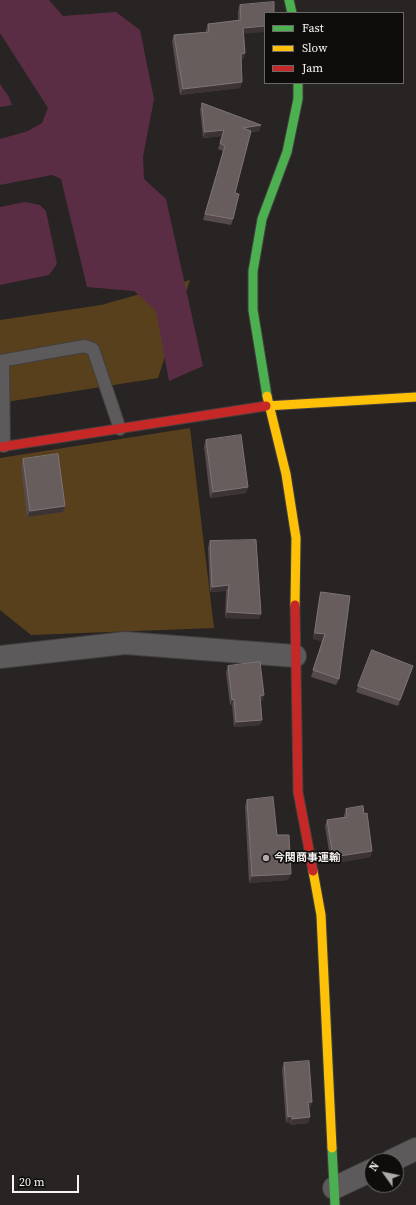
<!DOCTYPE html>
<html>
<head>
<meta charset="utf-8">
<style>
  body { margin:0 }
  #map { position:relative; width:416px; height:1205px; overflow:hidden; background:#272423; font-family:"Source Serif 4",serif }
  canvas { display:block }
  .legend { position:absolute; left:264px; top:12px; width:140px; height:72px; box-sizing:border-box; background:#0f0d0c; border:1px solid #6c6968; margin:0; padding:5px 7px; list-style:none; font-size:12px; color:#f7f3f2 }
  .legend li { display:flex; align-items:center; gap:8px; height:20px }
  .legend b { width:20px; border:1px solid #6c6968 }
  .north { position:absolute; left:364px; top:1153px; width:40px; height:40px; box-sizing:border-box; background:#0f0d0c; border:1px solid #6c6968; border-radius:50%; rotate:303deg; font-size:11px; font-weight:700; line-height:16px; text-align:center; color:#f7f3f2 }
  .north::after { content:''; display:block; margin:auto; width:14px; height:18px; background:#aeabaa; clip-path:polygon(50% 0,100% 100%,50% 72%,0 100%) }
  .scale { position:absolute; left:12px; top:1175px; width:67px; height:18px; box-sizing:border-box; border:2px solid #f7f3f2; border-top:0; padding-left:5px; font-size:12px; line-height:14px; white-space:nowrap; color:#f7f3f2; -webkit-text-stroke:3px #0f0d0c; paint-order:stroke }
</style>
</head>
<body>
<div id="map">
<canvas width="416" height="1205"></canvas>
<ul class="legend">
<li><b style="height:5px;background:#4caf50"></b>Fast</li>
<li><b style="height:5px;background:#ffc107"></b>Slow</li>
<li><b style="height:5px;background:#c62828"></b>Jam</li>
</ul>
<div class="north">N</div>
<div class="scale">20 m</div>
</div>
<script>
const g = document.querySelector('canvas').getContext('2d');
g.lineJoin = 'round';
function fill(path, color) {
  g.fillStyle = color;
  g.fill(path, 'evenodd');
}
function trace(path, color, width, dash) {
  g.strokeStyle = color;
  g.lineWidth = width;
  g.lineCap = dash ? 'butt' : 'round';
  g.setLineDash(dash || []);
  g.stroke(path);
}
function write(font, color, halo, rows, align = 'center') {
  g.font = font + ' "Source Serif 4","Noto Sans JP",serif';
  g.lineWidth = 3.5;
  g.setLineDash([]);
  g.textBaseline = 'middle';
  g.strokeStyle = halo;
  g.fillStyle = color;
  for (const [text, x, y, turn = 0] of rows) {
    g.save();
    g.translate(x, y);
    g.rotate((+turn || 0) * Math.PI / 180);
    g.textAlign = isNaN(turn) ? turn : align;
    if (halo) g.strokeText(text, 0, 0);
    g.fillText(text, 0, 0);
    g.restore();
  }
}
fill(new Path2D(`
  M190 280 158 378 0 403V320L101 305Z
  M190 428 214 628 31 635 0 610V458Z`), '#58401d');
fill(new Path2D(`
  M0 0H49L63 16 116 12 140 30 154 99 143 157 144 179 166 199 203 366 169 381 156 311 134 291 87 287 61 179 52 175 0 185V139L28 131 42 123 48 108 0 33Z
  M0 84 9 97 12 105 0 107Z
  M25 202 40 205 46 211 57 264 49 275 0 285V207Z`), '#5b2d45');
const lane = new Path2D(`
  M0 361 84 346 93 349 120 429
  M3 361 4 446`);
const street = new Path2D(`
  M0 657 125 643 295 656
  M391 1161 416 1149
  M334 1188 372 1170`);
const fast = new Path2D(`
  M289 0 292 13
  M267 396 253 310V271L262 219 287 152 298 99V83
  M332 1148 335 1205`);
const slow = new Path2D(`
  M267 396 286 474 296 538 295 605
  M266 406 416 397
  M313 871 321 915 332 1148`);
const jam = new Path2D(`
  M0 447 266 406
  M295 605 298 792 313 871`);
trace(lane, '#423f3e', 14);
trace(street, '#423f3e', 24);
trace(fast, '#423f3e', 11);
trace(slow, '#423f3e', 11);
trace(jam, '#423f3e', 11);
trace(lane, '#5c5a5a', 12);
trace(street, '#5c5a5a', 22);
trace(fast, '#4caf50', 9);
trace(slow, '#ffc107', 9);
trace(jam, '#c62828', 9);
fill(new Path2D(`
  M240 5 244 34 245 53 243 59H241L242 82 240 88 180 95 172 41 174 35 206 32V30L208 24 238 20V11Z
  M202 103 261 125 259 131 251 132 235 193 233 219 231 225 203 220 223 151 218 149 222 136 203 138 200 109Z
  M206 440 248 487 246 493 210 498 204 446Z
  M23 459 65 506 63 512 27 517 21 465Z
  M210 541 259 619 225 618 226 591 210 592 208 547Z
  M321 592 339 679 336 685 311 677 322 641 313 639 319 598Z
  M372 650 413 666 398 706 356 692Z
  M228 666 263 700 260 701 262 720 260 725 234 727 232 705H230L226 672Z
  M247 800 277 835 288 880 249 883 245 806Z
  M346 809 364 814 372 851 370 857 331 864 325 826 327 820 344 817V815Z
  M284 1063 312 1102 310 1108H309L310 1117 308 1123 290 1125V1123H286L282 1069Z`), '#564b4c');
fill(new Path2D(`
  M265 26V32L241 34 243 28Z
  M245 53 243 59 239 60 241 54Z
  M242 82 240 88 180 95 183 89Z
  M261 125 259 131 241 134 243 128Z
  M224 130 222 136 203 138 205 132Z
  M248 487 246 493 210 498 213 492Z
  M65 506 63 512 27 517 30 511Z
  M229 585 226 591 210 592 212 587Z
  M227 612 261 614 259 619 225 618Z
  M315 633 325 634 322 641 313 639Z
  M264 695 263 700 258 701 260 696Z
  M234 699 232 705H230L232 700Z
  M262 720 260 725 234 727 236 722Z
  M372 851 370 857 331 864 333 857Z
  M291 874 288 880 249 883 252 876Z
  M308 1102H312L310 1108 306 1109Z
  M292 1116 290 1123H286L288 1117Z
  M310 1117 308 1123 290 1125 292 1119Z`), '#3c3434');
const building = new Path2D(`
  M274 2V13H265V26L243 28 245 53 241 54 242 82 183 89 174 35 209 32 208 24 241 20 240 5Z
  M202 103 261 125 243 128 251 131 235 193 239 194 233 219 205 214 225 146 220 143 224 130 205 132Z
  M241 435 248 487 213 492 206 440Z
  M58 454 65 506 30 511 23 459Z
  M256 540 261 614 227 612 229 585 212 587 210 541Z
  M321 592 350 596 339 679 313 670 325 634 315 633Z
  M372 650 413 666 400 700 358 686Z
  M260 662 264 695 260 696 262 720 236 722 234 699 232 700 228 666Z
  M273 797 277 835H289L291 874 252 876 247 800Z
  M363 806 364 814 367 813 372 851 333 857 327 820 347 817 346 809Z
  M309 1061 312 1102H308L310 1117 292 1119V1116L288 1117 284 1063Z`);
fill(building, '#675d5d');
trace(building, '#7e7475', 1);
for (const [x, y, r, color] of [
  [266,858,4,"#aeabaa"]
]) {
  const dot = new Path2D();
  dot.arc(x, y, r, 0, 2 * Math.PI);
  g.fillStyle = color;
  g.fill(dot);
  trace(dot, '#0f0d0c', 1.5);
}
write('bold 11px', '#f7f3f2', '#0f0d0c', [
  ["今関商事運輸",274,858]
], 'left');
</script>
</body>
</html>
